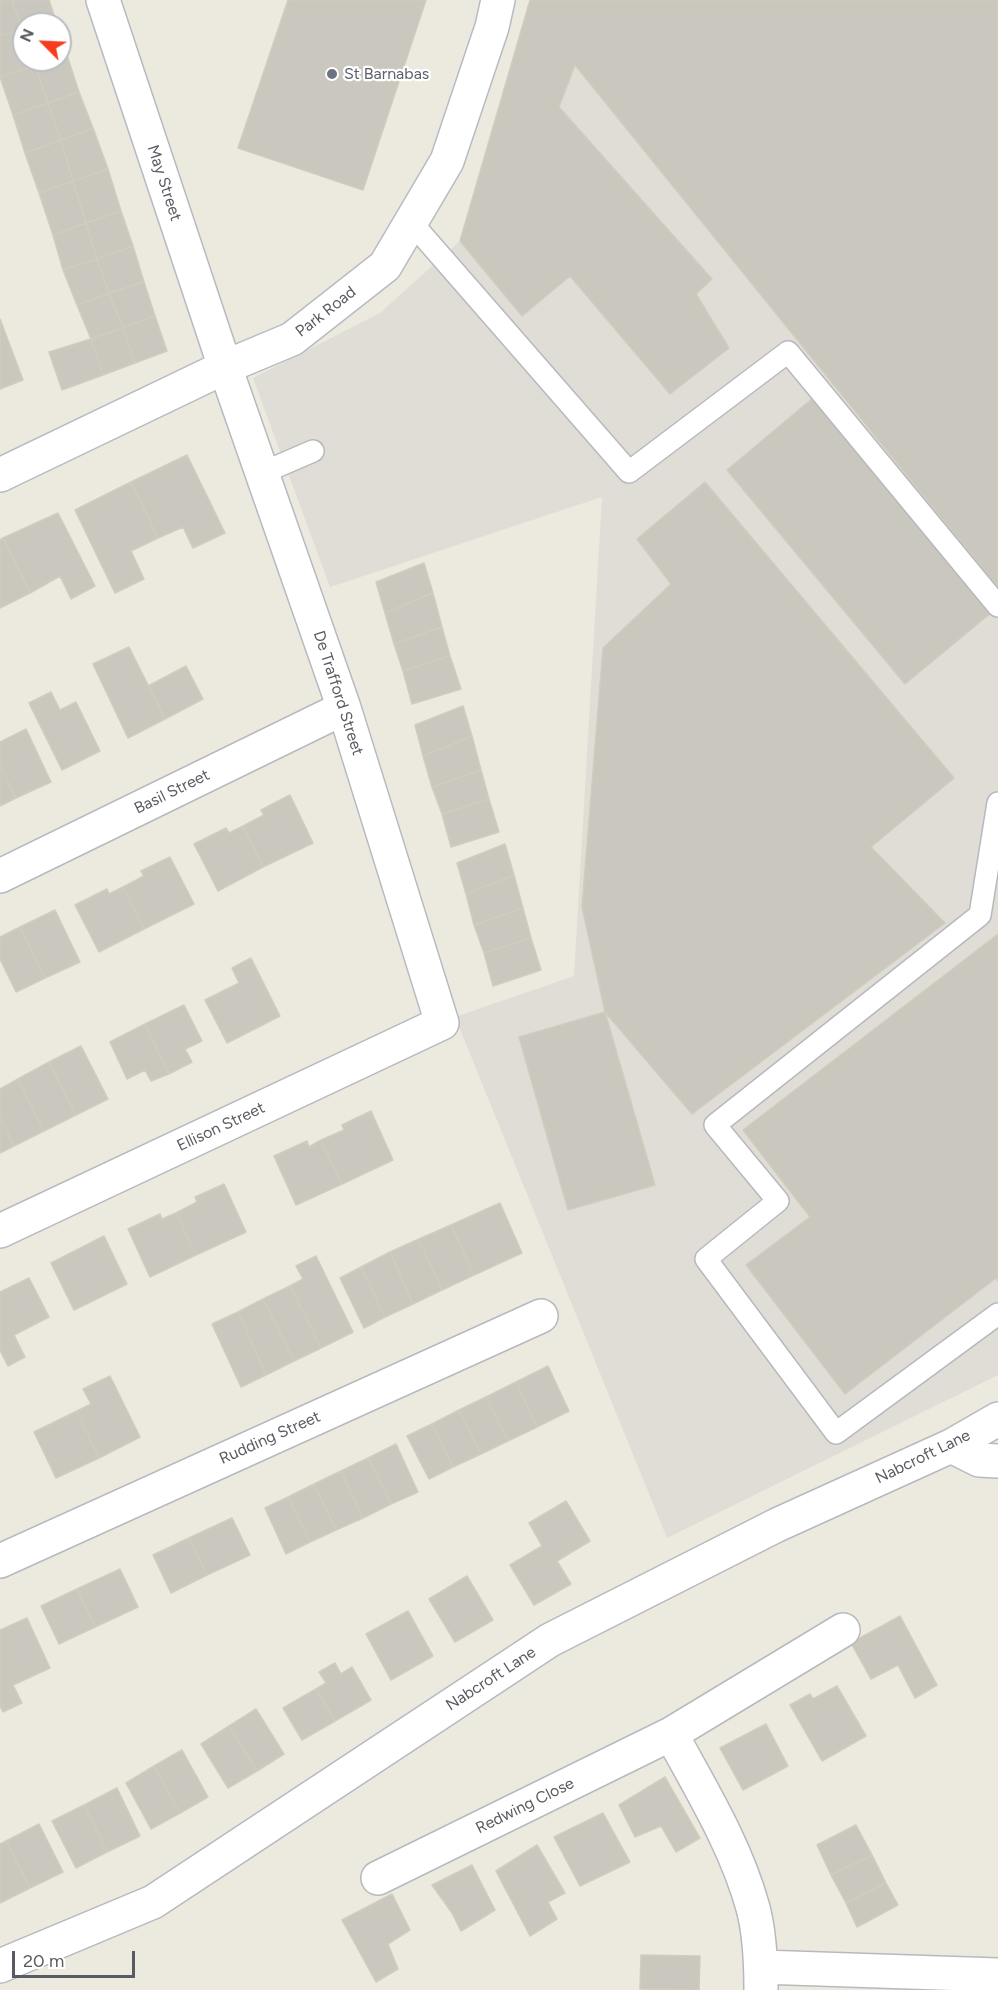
<!DOCTYPE html>
<html>
<head>
<meta charset="utf-8">
<style>
  body { margin:0 }
  #map { position:relative; width:998px; height:1990px; overflow:hidden; background:#eceade; font-family:Figtree,sans-serif }
  canvas { display:block }
  .north { position:absolute; left:12px; top:12px; width:60px; height:60px; box-sizing:border-box; background:#fff; border:2px solid #bcbdc0; border-radius:50%; rotate:294deg; font-size:16px; font-weight:700; line-height:24px; text-align:center; color:#585b61 }
  .north::after { content:''; display:block; margin:auto; width:21px; height:27px; background:#f53d1c; clip-path:polygon(50% 0,100% 100%,50% 72%,0 100%) }
  .scale { position:absolute; left:12px; top:1951px; width:123px; height:27px; box-sizing:border-box; border:3px solid #585b61; border-top:0; padding-left:8px; font-size:18px; line-height:21px; white-space:nowrap; color:#585b61; -webkit-text-stroke:4px #fff; paint-order:stroke }
</style>
</head>
<body>
<div id="map">
<canvas width="998" height="1990"></canvas>
<div class="north">N</div>
<div class="scale">20 m</div>
</div>
<script>
const g = document.querySelector('canvas').getContext('2d');
g.lineJoin = 'round';
function fill(path, color) {
  g.fillStyle = color;
  g.fill(path, 'evenodd');
}
function trace(path, color, width, dash) {
  g.strokeStyle = color;
  g.lineWidth = width;
  g.lineCap = dash ? 'butt' : 'round';
  g.setLineDash(dash || []);
  g.stroke(path);
}
function write(font, color, halo, rows, align = 'center') {
  g.font = font + ' Figtree,sans-serif';
  g.lineWidth = 4.5;
  g.setLineDash([]);
  g.textBaseline = 'middle';
  g.strokeStyle = halo;
  g.fillStyle = color;
  for (const [text, x, y, turn = 0] of rows) {
    g.save();
    g.translate(x, y);
    g.rotate((+turn || 0) * Math.PI / 180);
    g.textAlign = isNaN(turn) ? turn : align;
    if (halo) g.strokeText(text, 0, 0);
    g.fillText(text, 0, 0);
    g.restore();
  }
}
fill(new Path2D(`
  M530 0H998V1375L667 1538 455 1017 574 976 602 497 330 587 253 378 380 313 460 241Z`), '#dfddd6');
const building = new Path2D(`
  M0 0H12L22 29 0 36Z
  M12 0H49L55 18 36 24H24V28L22 29Z
  M288 0H426L363 190 238 148Z
  M530 0H998V588L575 65 559 107 712 279 696 294 729 348 670 394 570 276 522 316 460 241Z
  M22 29 24 36V60H33L35 65 0 77V36Z
  M67 55 79 92 48 103 35 65 52 60H60V57Z
  M35 65 48 103 13 115 0 77Z
  M79 92 93 128 61 140 48 103Z
  M48 103 61 140 25 153 13 115Z
  M93 128 108 169 73 181 61 140Z
  M61 140 73 181 39 193 25 153Z
  M108 169 121 211 86 223 73 181Z
  M73 181 86 223 53 235 39 193Z
  M121 211 133 246 97 259 86 223Z
  M86 223 97 259 63 270 53 235Z
  M133 246 144 282 109 293 97 259Z
  M97 259 109 293 77 305 63 270Z
  M144 282 155 316 123 328 109 293Z
  M109 293 123 328 91 339 77 305Z
  M155 316 167 351 135 363 123 328Z
  M0 319 23 380 0 389Z
  M123 328 135 363 103 375 91 339Z
  M91 339 103 375 62 390 49 352Z
  M813 398 992 612 905 684 727 470Z
  M187 455 225 533 193 548 183 527 158 538 131 482Z
  M131 482 158 538 131 551 144 579 115 593 75 510Z
  M705 482 954 778 871 847 945 923 692 1114 605 1012 582 907 603 648 671 584 637 539Z
  M58 513 95 586 71 599 60 576 30 593 3 538Z
  M3 538 30 593 0 608V540Z
  M424 563 433 593 385 613 376 582Z
  M433 593 442 627 394 644 385 613Z
  M442 627 450 656 403 671 394 644Z
  M129 647 165 719 128 738 93 664Z
  M450 656 461 689 412 704 403 671Z
  M186 666 203 699 165 719 148 686Z
  M51 692 60 710 76 702 100 751 62 770 29 703Z
  M463 706 472 736 423 756 415 725Z
  M26 729 51 782 16 798 0 765V742Z
  M472 736 481 770 432 787 423 756Z
  M0 765 16 798 0 806Z
  M481 770 489 799 442 814 432 787Z
  M290 795 313 843 263 867 243 826 264 815 261 810Z
  M489 799 499 832 451 847 442 814Z
  M243 826 263 867 218 891 194 844 226 828 229 833Z
  M505 844 514 875 466 894 457 863Z
  M170 857 194 904 144 929 123 887 144 876 141 871Z
  M514 875 523 908 474 925 466 894Z
  M123 887 144 929 99 952 75 905 107 889 109 894Z
  M523 908 531 938 484 953 474 925Z
  M55 910 80 962 45 978 20 927Z
  M20 927 45 978 16 992 0 959V937Z
  M998 934V1281L996 1278 845 1394 746 1265 810 1217 743 1130Z
  M531 938 541 970 493 986 484 953Z
  M251 958 280 1016 227 1043 205 1000 239 983 232 968Z
  M184 1005 202 1041 185 1049 192 1062 169 1074 145 1024Z
  M605 1012 655 1185 568 1210 519 1037Z
  M145 1024 169 1074 151 1081 145 1070 127 1079 110 1042Z
  M81 1046 108 1099 76 1115 49 1062Z
  M49 1062 76 1115 44 1131 18 1079Z
  M18 1079 44 1131 14 1146 0 1117V1089Z
  M371 1111 393 1160 342 1184 321 1140 344 1130 342 1125Z
  M0 1117 14 1146 0 1153Z
  M321 1140 342 1184 296 1205 274 1156 307 1141 309 1147Z
  M224 1184 246 1232 196 1255 176 1213 197 1202 195 1197Z
  M500 1203 522 1253 474 1275 451 1225Z
  M176 1213 196 1255 150 1277 128 1229 160 1214 162 1219Z
  M451 1225 474 1275 442 1290 419 1239Z
  M104 1236 127 1284 74 1310 51 1263Z
  M419 1239 442 1290 413 1304 390 1252Z
  M390 1252 413 1304 385 1317 361 1267Z
  M316 1256 353 1332 321 1348 290 1286 303 1279 296 1266Z
  M361 1267 385 1317 364 1328 340 1278Z
  M29 1278 49 1317 14 1335 25 1357 8 1366 0 1350V1292Z
  M290 1286 321 1348 294 1361 263 1299Z
  M263 1299 294 1361 266 1375 238 1312Z
  M238 1312 266 1375 241 1387 212 1324Z
  M548 1366 569 1411 537 1427 516 1382Z
  M110 1376 140 1437 99 1458 77 1411 91 1404 83 1389Z
  M516 1382 537 1427 508 1441 486 1397Z
  M486 1397 508 1441 481 1454 459 1410Z
  M459 1410 481 1454 453 1467 432 1424Z
  M77 1411 99 1458 56 1478 34 1432Z
  M432 1424 453 1467 429 1479 407 1436Z
  M396 1444 418 1492 391 1504 368 1458Z
  M368 1458 391 1504 363 1518 341 1471Z
  M341 1471 363 1518 336 1530 314 1484Z
  M314 1484 336 1530 310 1542 288 1497Z
  M288 1497 310 1542 286 1554 265 1508Z
  M566 1501 590 1541 557 1561 571 1584 534 1605 510 1565 542 1546 529 1523Z
  M232 1518 250 1555 207 1575 189 1538Z
  M189 1538 207 1575 171 1593 153 1555Z
  M120 1569 138 1607 95 1627 77 1589Z
  M467 1576 493 1620 455 1642 429 1599Z
  M77 1589 95 1627 59 1644 41 1606Z
  M408 1611 433 1656 391 1680 366 1634Z
  M900 1616 937 1685 915 1698 898 1665 871 1679 851 1643Z
  M27 1618 50 1668 13 1685 22 1703 3 1712 0 1706V1630Z
  M335 1663 341 1674 352 1667 371 1700 335 1721 316 1689 326 1683 319 1672Z
  M837 1686 866 1736 822 1761 790 1705 810 1694 813 1699Z
  M316 1689 335 1721 302 1740 283 1708Z
  M256 1709 284 1754 257 1771 229 1726Z
  M766 1724 788 1766 743 1790 720 1748Z
  M229 1726 257 1771 228 1788 201 1744Z
  M182 1750 208 1797 180 1813 154 1766Z
  M154 1766 180 1813 151 1829 126 1783Z
  M665 1777 700 1838 676 1852 661 1826 635 1837 619 1805Z
  M117 1788 140 1836 107 1852 84 1805Z
  M84 1805 107 1852 76 1868 52 1821Z
  M603 1813 630 1862 580 1886 554 1837Z
  M39 1824 63 1872 30 1888 6 1841Z
  M856 1825 872 1855 831 1875 817 1845Z
  M6 1841 30 1888 0 1903V1844Z
  M537 1845 565 1893 548 1902 557 1919 530 1936 496 1871Z
  M872 1855 886 1883 846 1903 831 1875Z
  M472 1865 495 1910 461 1931 452 1913 432 1885Z
  M886 1883 898 1905 857 1927 846 1903Z
  M392 1894 410 1930 388 1944 398 1969 376 1982 342 1920Z
  M641 1955 700 1956 699 1990 640 1989Z`);
fill(building, '#c9c7be');
trace(building, '#d1ccbd', 1.5);
const lane = new Path2D(`
  M411 222 629 472 788 352 998 606
  M262 473 313 451
  M998 803 980 915 715 1125 778 1201 706 1259 836 1433 998 1314`);
const street = new Path2D(`
  M0 876 344 708
  M0 1231 442 1023 344 708 225 367 103 0
  M951 1446 979 1460 998 1461
  M0 1561 541 1316
  M671 1734C702 1791 736 1846 753 1908 760 1934 761 1964 761 1990
  M378 1878 671 1734 843 1630
  M0 1966 153 1902 550 1640 777 1525 951 1446 998 1419
  M761 1967 998 1975`);
const secondary = new Path2D(`
  M0 475 225 367 292 339 385 266 447 161 492 27 498 0`);
trace(lane, '#b7b9bf', 24);
trace(street, '#b7b9bf', 36);
trace(secondary, '#b8bbc2', 36);
trace(lane, '#fff', 21);
trace(street, '#fff', 33);
trace(secondary, '#fff', 33);
for (const [x, y, r, color] of [
  [332,74,6,"#6b7280"]
]) {
  const dot = new Path2D();
  dot.arc(x, y, r, 0, 2 * Math.PI);
  g.fillStyle = color;
  g.fill(dot);
  trace(dot, '#fff', 2);
}
write('16px', '#5b616d', '#fff', [
  ["St Barnabas",344,74]
], 'left');
write('16px', '#585b61', '#fff', [
  ["May Street",164,183,72],
  ["Park Road",326,312,-38],
  ["De Trafford Street",338,693,72],
  ["Basil Street",172,792,-26],
  ["Ellison Street",221,1127,-25],
  ["Rudding Street",270,1438,-24],
  ["Nabcroft Lane",923,1457,-26],
  ["Nabcroft Lane",491,1679,-33],
  ["Redwing Close",525,1806,-26]
]);
</script>
</body>
</html>
